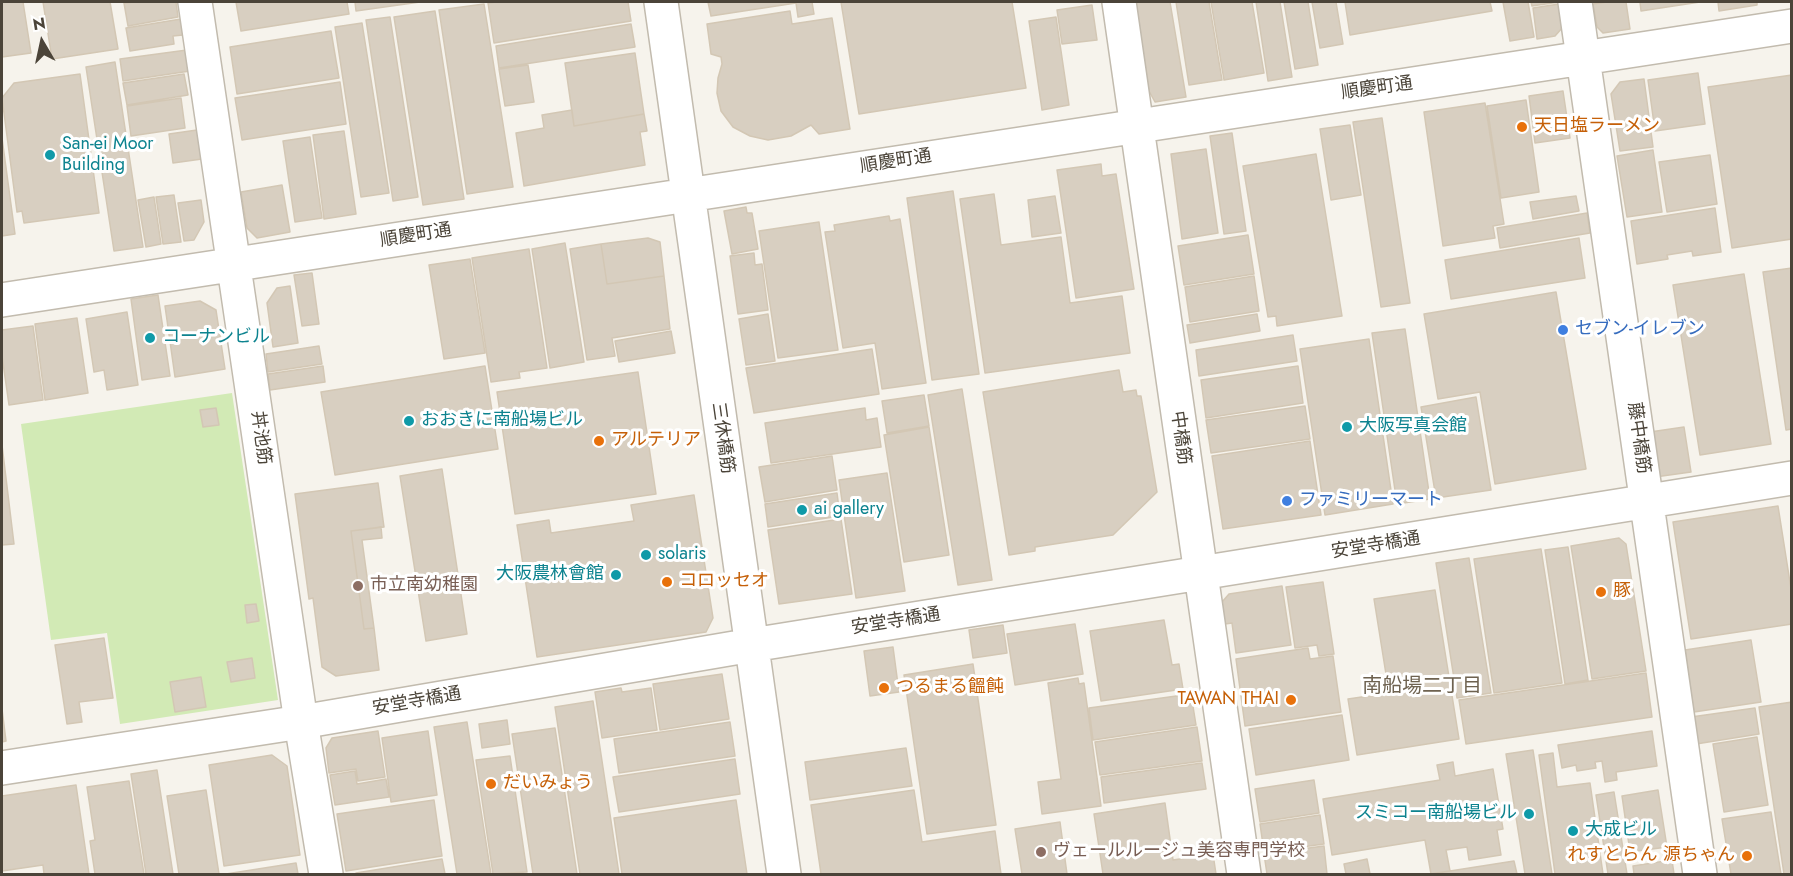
<!DOCTYPE html>
<html>
<head>
<meta charset="utf-8">
<style>
  body { margin:0 }
  #map { position:relative; width:1793px; height:876px; overflow:hidden; background:#f6f3ec; font-family:Jost,sans-serif }
  canvas { display:block }
  .frame { position:absolute; inset:0; border:3px solid #4b4439; pointer-events:none }
  .north { position:absolute; left:12px; top:12px; width:60px; height:60px; -webkit-text-stroke:4px #fff; paint-order:stroke; rotate:351deg; font-size:16px; font-weight:700; line-height:24px; text-align:center; color:#4b4439 }
  .north::after { content:''; display:block; margin:auto; width:21px; height:27px; background:#4b4439; clip-path:polygon(50% 0,100% 100%,50% 72%,0 100%) }
</style>
</head>
<body>
<div id="map">
<canvas width="1793" height="876"></canvas>
<div class="frame"></div>
<div class="north">N</div>
</div>
<script>
const g = document.querySelector('canvas').getContext('2d');
g.lineJoin = 'round';
function fill(path, color) {
  g.fillStyle = color;
  g.fill(path, 'evenodd');
}
function trace(path, color, width, dash) {
  g.strokeStyle = color;
  g.lineWidth = width;
  g.lineCap = dash ? 'butt' : 'round';
  g.setLineDash(dash || []);
  g.stroke(path);
}
function write(font, color, halo, rows, align = 'center') {
  g.font = font + ' Jost,"Noto Sans JP",sans-serif';
  g.lineWidth = 6;
  g.setLineDash([]);
  g.textBaseline = 'middle';
  g.strokeStyle = halo;
  g.fillStyle = color;
  for (const [text, x, y, turn = 0] of rows) {
    g.save();
    g.translate(x, y);
    g.rotate((+turn || 0) * Math.PI / 180);
    g.textAlign = isNaN(turn) ? turn : align;
    if (halo) g.strokeText(text, 0, 0);
    g.fillText(text, 0, 0);
    g.restore();
  }
}
fill(new Path2D(`
  M232 393 278 700 120 724 107 633 51 640 21 424Z`), '#d2eab5');
const building = new Path2D(`
  M2 2H23L31 53 2 57Z
  M43 2H110L118 49 52 59Z
  M134 2H176L178 17 128 26 124 3Z
  M236 2H347L349 14 241 31Z
  M355 2H420L356 11Z
  M496 2H628L631 21 494 43 488 3Z
  M708 2H812L814 14 798 17 796 3 711 16Z
  M841 2H1012L1026 88 859 114Z
  M1134 2H1170L1186 97 1155 102 1149 91Z
  M1176 2H1209L1222 80 1189 85Z
  M1211 2H1252L1264 73 1224 80Z
  M1256 2H1280L1292 77 1268 81Z
  M1284 2H1308L1318 65 1295 69Z
  M1312 2H1336L1343 44 1320 48Z
  M1345 2H1490L1492 11 1350 35Z
  M1503 2H1528L1534 37 1510 41Z
  M1531 2H1559L1532 6Z
  M1607 2H1626L1630 29 1603 33 1597 27 1593 4Z
  M1640 2H1700L1641 11Z
  M1718 2H1757V5L1719 11Z
  M484 4 513 187 467 194 439 10Z
  M1559 4 1563 27 1555 36 1537 39 1533 8Z
  M1092 5 1097 40 1062 44 1057 10Z
  M435 11 464 199 423 205 394 17Z
  M790 11 792 24 832 18 850 129 819 134 811 125 791 136 768 140 750 136 733 127 721 111 717 93 718 78 722 64 721 57 711 54 707 24Z
  M390 17 418 197 393 201 366 20Z
  M1056 17 1069 105 1042 110 1029 21Z
  M181 19 183 35 173 36 174 44 130 51 126 28Z
  M362 23 389 193 361 197 335 27Z
  M631 24 635 47 499 68 496 46Z
  M331 31 339 78 237 94 230 47Z
  M187 50 190 71 123 81 120 59Z
  M635 53 644 114 574 126 565 63Z
  M115 62 143 247 114 251 86 67Z
  M528 65 534 102 505 106 499 69Z
  M1698 73 1705 124 1655 131 1648 80Z
  M80 74 99 213 24 223 22 211 17 212 2 98 14 83Z
  M184 74 188 95 127 105 123 83Z
  M1792 75V239L1732 248 1708 87Z
  M1644 79 1653 147 1620 151 1611 94 1620 82Z
  M340 82 346 124 242 140 235 98Z
  M1563 91 1570 138 1535 143 1529 96Z
  M181 98 185 128 131 136 127 106Z
  M1526 100 1539 192 1501 198 1487 106Z
  M1485 103 1504 224 1493 226 1495 238 1443 246 1424 112Z
  M572 110 574 126 644 114 647 131 640 132 645 165 524 186 516 133 544 128 542 115Z
  M1382 118 1410 303 1381 307 1353 122Z
  M1350 125 1361 195 1331 200 1320 129Z
  M197 130 202 159 173 163 169 134Z
  M344 131 356 214 324 219 313 135Z
  M1232 133 1246 231 1224 234 1210 136Z
  M310 137 322 218 295 222 283 141Z
  M2 138 15 234 2 236Z
  M1206 149 1218 233 1182 239 1171 154Z
  M1653 150 1662 212 1627 217 1617 156Z
  M1316 154 1342 316 1277 326 1276 316 1268 317 1243 166Z
  M1710 155 1717 204 1667 212 1659 162Z
  M1101 164 1102 176 1116 174 1134 289 1076 298 1057 170Z
  M282 185 290 232 257 238 247 228 241 192Z
  M953 191 979 374 932 380 907 198Z
  M994 194 1001 245 1061 237 1070 303 1122 296 1130 353 985 373 960 199Z
  M174 195 181 242 163 244 156 197Z
  M1055 196 1061 233 1032 237 1028 200Z
  M1576 196 1579 211 1533 219 1530 202Z
  M154 197 161 244 146 247 138 200Z
  M201 200 204 222 194 240 184 241 178 203Z
  M746 207 747 213H752L758 249 732 254 724 211Z
  M1715 208 1721 252 1693 256 1692 251 1667 255 1668 259 1637 264 1631 221Z
  M1587 213 1590 233 1500 248 1497 228Z
  M889 216 890 221 900 219 926 383 882 389 875 343 843 348 825 232 835 231 834 225Z
  M819 222 838 350 778 358 759 231Z
  M1248 235 1254 274 1184 285 1178 246Z
  M648 238 660 242 664 276 607 284 601 244Z
  M1579 238 1585 278 1451 299 1445 260Z
  M565 243 584 362 550 368 532 249Z
  M601 244 607 284 664 276 670 329 612 338 615 356 587 360 570 249Z
  M529 249 547 368 519 372 520 378 491 382 472 258Z
  M754 253 755 265 762 264 768 310 738 314 730 256Z
  M470 259 485 353 444 359 429 265Z
  M1792 268V429L1786 430 1763 272Z
  M312 273 319 324 302 326 294 275Z
  M1744 274 1771 444 1700 455 1673 285Z
  M1254 276 1259 311 1190 322 1185 287Z
  M290 286 298 343 273 347 267 303 277 288Z
  M1556 292 1586 469 1495 484 1480 392 1438 399 1424 314Z
  M158 295 170 376 142 380 131 299Z
  M200 301 216 310 225 369 175 377 165 306Z
  M127 312 138 385 107 390 104 370 94 372 86 319Z
  M768 314 775 361 746 365 739 319Z
  M1257 314 1260 331 1190 343 1187 325Z
  M77 318 88 393 45 400 35 324Z
  M33 326 43 400 9 405 2 356V330Z
  M1405 329 1430 499 1397 504 1372 333Z
  M671 331 675 353 619 362 615 341Z
  M1293 335 1297 361 1199 376 1196 350Z
  M1369 339 1393 504 1325 515 1300 349Z
  M319 346 322 364 268 372 266 354Z
  M872 349 879 394 754 413 746 368Z
  M323 366 325 382 270 390 268 374Z
  M485 366 498 449 335 475 321 392Z
  M1298 366 1303 403 1206 418 1201 380Z
  M1119 370 1123 392 1136 390 1137 396H1141L1157 492 1113 535 1035 547V551L1009 555 983 392Z
  M638 372 656 494 515 514 497 392Z
  M962 389 992 580 958 585 928 395Z
  M924 395 929 426 887 433 882 401Z
  M1476 397 1491 490 1436 498 1421 407Z
  M1305 406 1310 439 1211 453 1206 420Z
  M216 408 219 425 203 427 200 410Z
  M865 408 866 420 877 418 881 447 771 463 765 423Z
  M929 427 949 555 904 562 884 435Z
  M1684 427 1691 472 1655 477 1650 432Z
  M1310 441 1321 515 1223 529 1212 456Z
  M2 445 14 544 2 545Z
  M832 456 837 490 765 502 759 467Z
  M442 469 467 634 426 641 400 476Z
  M887 473 905 591 856 598 839 480Z
  M378 483 384 527 351 531 364 629 374 628 379 670 336 676 322 667 313 598 309 599 295 494Z
  M837 493 840 516 768 527 765 504Z
  M694 495 713 618 706 632 537 657 517 525 549 520 551 533 634 521 631 505Z
  M1778 506 1792 595V624L1691 639 1673 522Z
  M841 519 852 594 779 604 768 530Z
  M381 527 382 538 362 540 374 628 364 629 351 531Z
  M1619 538 1626 544 1646 671 1592 679 1571 546Z
  M1568 547 1588 680 1565 684 1545 550Z
  M1541 549 1562 683 1494 693 1474 559Z
  M1469 558 1491 693 1457 698 1436 563Z
  M1323 582 1334 654 1319 656 1317 645 1295 648 1286 587Z
  M1282 586 1291 645 1236 653 1232 623 1225 624 1222 602 1229 594Z
  M1435 590 1459 739 1357 755 1348 699 1389 693 1374 599Z
  M256 604 259 621 247 623 245 605Z
  M1164 620 1172 665 1179 664 1183 689 1101 701 1090 631Z
  M1075 624 1083 674 1015 685 1007 634Z
  M1003 625 1007 653 973 658 969 630Z
  M104 638 113 698 79 702 82 722 67 724 55 645Z
  M1751 640 1761 702 1694 712 1685 650Z
  M893 647 899 692 870 696 864 651Z
  M1308 648 1310 659 1333 656 1341 712 1245 726 1236 659Z
  M252 658 255 678 231 682 227 662Z
  M973 664 996 825 927 834 904 675Z
  M1646 673 1652 717 1466 744 1459 700Z
  M722 674 729 719 660 730 653 684Z
  M201 677 206 707 175 712 170 682Z
  M1078 678 1079 684 1084 683 1101 806 1042 814 1038 782 1061 779 1048 683Z
  M621 688 622 692 651 688 657 730 602 738 595 692Z
  M1191 694 1196 725 1093 740 1089 708Z
  M593 701 619 874H580L555 707Z
  M1792 702V874H1784L1759 707Z
  M1755 708 1759 734 1696 744 1691 717Z
  M2 709 6 741 2 742Z
  M1342 715 1349 760 1256 775 1249 729Z
  M507 720 510 744 482 748 479 724Z
  M467 722 491 874H457L434 727Z
  M730 722 735 756 619 773 614 739Z
  M1197 727 1202 761 1100 775 1095 742Z
  M555 728 577 874H533L512 734Z
  M378 731 385 777 358 781 356 769 329 773 326 748 332 738Z
  M428 731 437 795 391 802 382 738Z
  M1652 731 1657 766 1616 772 1617 780 1605 782 1602 761 1595 762 1596 768 1577 771 1576 765 1562 768 1558 745Z
  M1757 737 1768 805 1724 812 1713 744Z
  M906 748 912 786 810 800 805 762Z
  M1533 750 1552 874H1525L1506 754Z
  M1553 753 1557 787 1590 783 1603 874H1555L1539 755Z
  M272 755 287 766 300 855 224 866 209 765Z
  M510 756 527 872 493 874 476 760Z
  M735 759 740 794 619 812 613 777Z
  M1453 762 1455 776 1493 769 1503 829 1497 830 1501 855 1469 860 1467 847 1446 850 1450 871 1431 874 1425 840 1332 855 1323 799 1440 780 1437 765Z
  M1202 763 1206 789 1104 803 1101 777Z
  M157 770 173 874H146L131 774Z
  M355 771 357 784 386 779 389 797 335 805 330 775Z
  M1314 780 1319 813 1260 822 1255 789Z
  M129 781 144 874H95L90 841 95 840 87 787Z
  M76 785 89 874H44L43 865 2 871V796Z
  M206 790 219 874H179L167 796Z
  M914 790 922 842 995 831 1001 874H821L811 805Z
  M1658 790 1667 847 1630 852 1622 796Z
  M1614 792 1627 874H1608L1596 795Z
  M434 800 442 856 346 871 337 814Z
  M736 800 747 874H622L614 818Z
  M1165 803 1173 860 1213 854 1216 874H1103L1094 814Z
  M1771 812 1781 874H1731L1722 819Z
  M1320 815 1324 844 1264 852 1260 824Z
  M1060 822 1067 874H1022L1015 829Z
  M1324 846 1327 874H1267L1264 854Z
  M442 859 445 874H356V873Z
  M1367 859 1370 874H1346L1344 864Z
  M1672 860 1674 874H1634L1633 866Z
  M1514 861 1517 874H1430L1450 871Z
  M296 863 298 874H226Z`);
fill(building, '#d8cfc1');
trace(building, '#d3c7b4', 1.5);
const street = new Path2D(`
  M195 2 301 722 326 874
  M661 2 784 874
  M1119 2 1244 874
  M1575 2 1700 874
  M2 300 1792 26
  M2 768 301 722 752 645 1792 478`);
trace(street, '#c2bbae', 36);
trace(street, '#fff', 33);
for (const [x, y, r, color] of [
  [1522,127,6,"#e8710a"],
  [50,155,6,"#0f9aa8"],
  [1563,330,6,"#3f7fe0"],
  [150,338,6,"#0f9aa8"],
  [409,421,6,"#0f9aa8"],
  [1347,427,6,"#0f9aa8"],
  [599,441,6,"#e8710a"],
  [1287,501,6,"#3f7fe0"],
  [802,510,6,"#0f9aa8"],
  [646,555,6,"#0f9aa8"],
  [616,575,6,"#0f9aa8"],
  [667,582,6,"#e8710a"],
  [358,586,6,"#8d6e63"],
  [1601,592,6,"#e8710a"],
  [884,688,6,"#e8710a"],
  [1291,700,6,"#e8710a"],
  [491,784,6,"#e8710a"],
  [1529,814,6,"#0f9aa8"],
  [1573,831,6,"#0f9aa8"],
  [1041,852,6,"#8d6e63"],
  [1747,856,6,"#e8710a"]
]) {
  const dot = new Path2D();
  dot.arc(x, y, r, 0, 2 * Math.PI);
  g.fillStyle = color;
  g.fill(dot);
  trace(dot, '#fff', 2);
}
write('18px', '#4b4439', '#fff', [
  ["順慶町通",1377,89,-8],
  ["順慶町通",896,162,-9],
  ["順慶町通",416,236,-9],
  ["丼池筋",260,438,82],
  ["三休橋筋",722,438,82],
  ["中橋筋",1180,438,82],
  ["藤中橋筋",1638,438,82],
  ["安堂寺橋通",1376,546,-9],
  ["安堂寺橋通",896,622,-9],
  ["安堂寺橋通",417,702,-10]
]);
write('18px', '#c56008', '#fff', [
  ["天日塩ラーメン",1534,127],
  ["アルテリア",611,441],
  ["コロッセオ",679,582],
  ["豚",1613,592],
  ["つるまる饂飩",896,688],
  ["TAWAN THAI",1279,700,"right"],
  ["だいみょう",503,784],
  ["れすとらん 源ちゃん",1735,856,"right"]
], 'left');
write('18px', '#0d838f', '#fff', [
  ["San-ei Moor",62,145],
  ["Building",62,166],
  ["コーナンビル",162,338],
  ["おおきに南船場ビル",421,421],
  ["大阪写真会館",1359,427],
  ["ai gallery",814,510],
  ["solaris",658,555],
  ["大阪農林會館",604,575,"right"],
  ["スミコー南船場ビル",1517,814,"right"],
  ["大成ビル",1585,831]
], 'left');
write('18px', '#366cbe', '#fff', [
  ["セブン-イレブン",1575,330],
  ["ファミリーマート",1299,501]
], 'left');
write('18px', '#785e54', '#fff', [
  ["市立南幼稚園",370,586],
  ["ヴェールルージュ美容専門学校",1053,852]
], 'left');
write('20px', '#6e6250', '#fff', [
  ["南船場二丁目",1422,687]
]);
</script>
</body>
</html>
